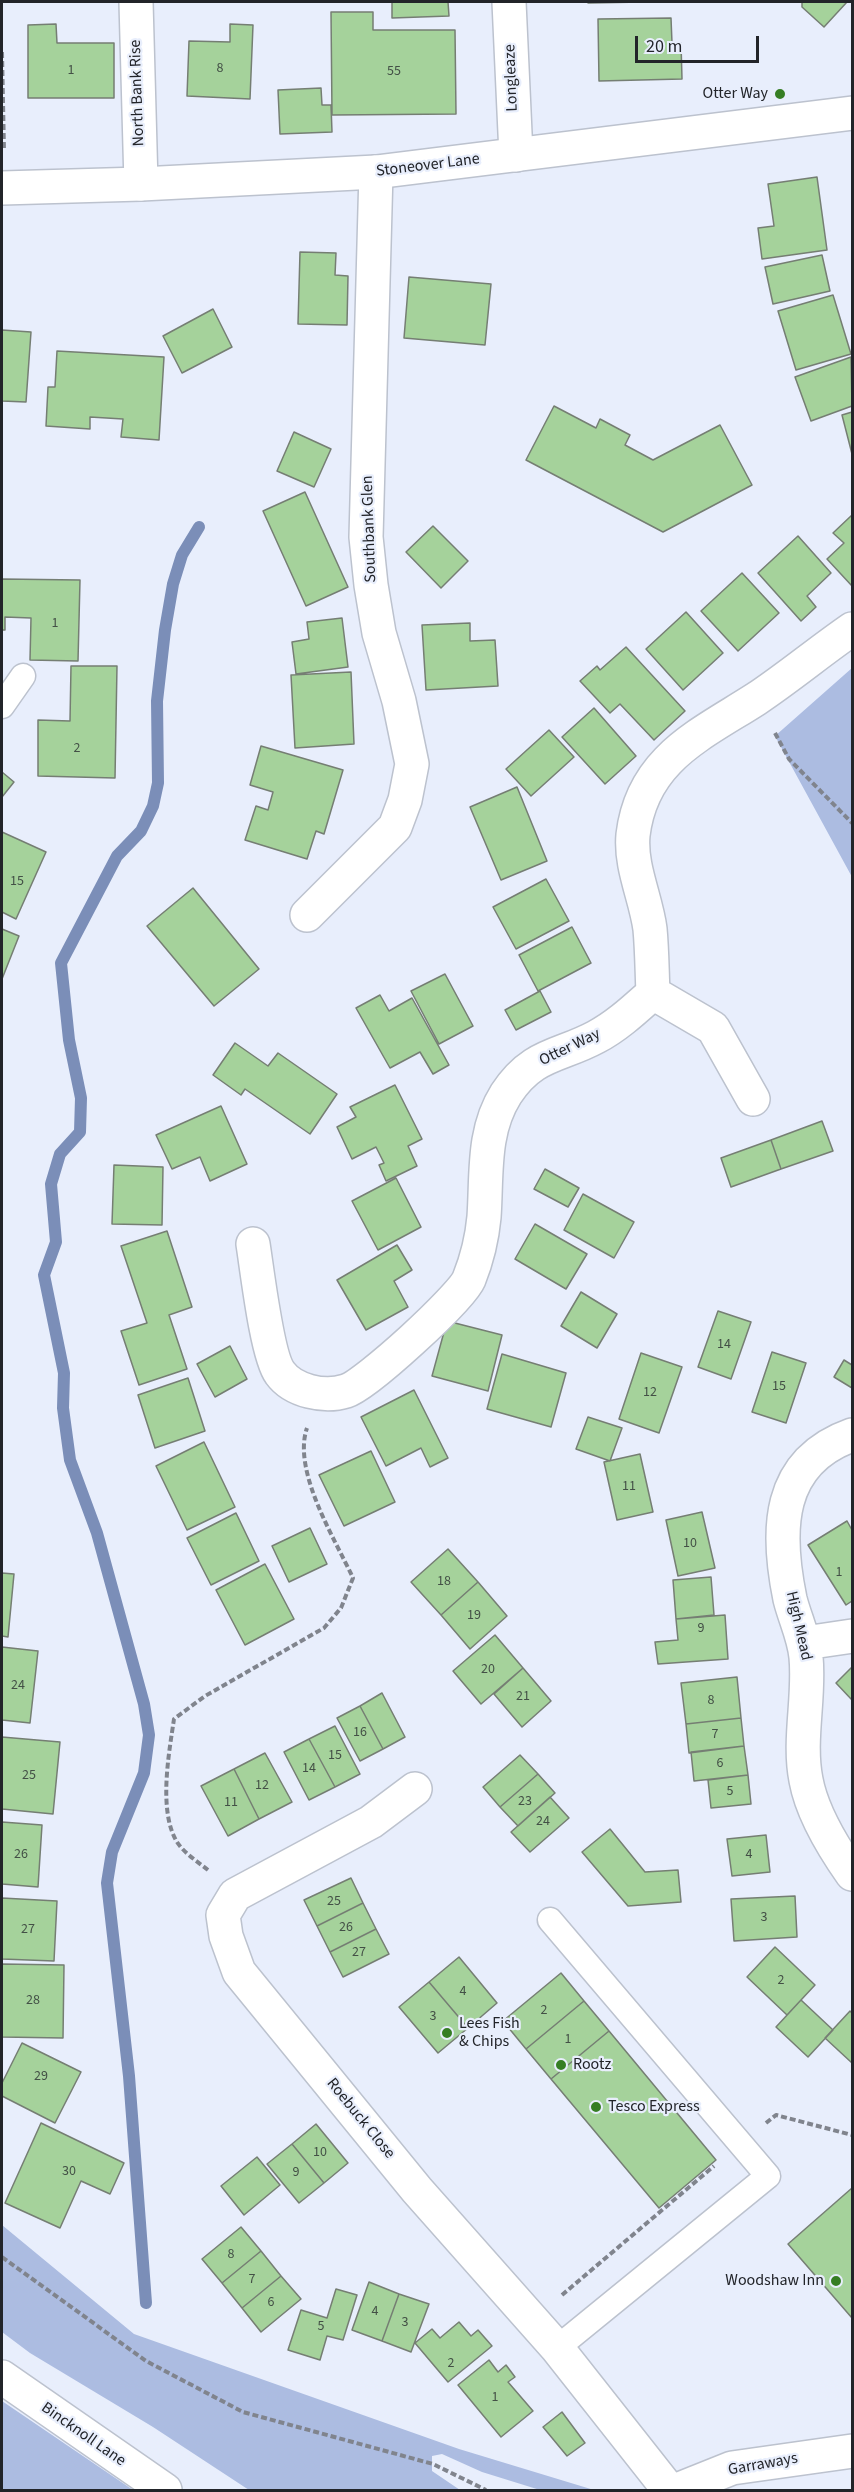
<!DOCTYPE html>
<html>
<head>
<meta charset="utf-8">
<style>
  body { margin:0 }
  #map { position:relative; width:854px; height:2492px; overflow:hidden; background:#e8eefc; font-family:"Source Sans 3",sans-serif }
  canvas { display:block }
  .frame { position:absolute; inset:0; border:3px solid #222429; pointer-events:none }
  .scale { position:absolute; left:635px; top:36px; width:124px; height:27px; box-sizing:border-box; border:3px solid #222429; border-top:0; padding-left:8px; font-size:18px; line-height:21px; white-space:nowrap; color:#222429; -webkit-text-stroke:4px #e8eefc; paint-order:stroke }
</style>
</head>
<body>
<div id="map">
<canvas width="854" height="2492"></canvas>
<div class="frame"></div>
<div class="scale">20 m</div>
</div>
<script>
const g = document.querySelector('canvas').getContext('2d');
g.lineJoin = 'round';
function fill(path, color) {
  g.fillStyle = color;
  g.fill(path, 'evenodd');
}
function trace(path, color, width, dash) {
  g.strokeStyle = color;
  g.lineWidth = width;
  g.lineCap = dash ? 'butt' : 'round';
  g.setLineDash(dash || []);
  g.stroke(path);
}
function write(font, color, halo, rows, align = 'center') {
  g.font = font + ' "Source Sans 3",sans-serif';
  g.lineWidth = 4.5;
  g.setLineDash([]);
  g.textBaseline = 'middle';
  g.strokeStyle = halo;
  g.fillStyle = color;
  for (const [text, x, y, turn = 0] of rows) {
    g.save();
    g.translate(x, y);
    g.rotate((+turn || 0) * Math.PI / 180);
    g.textAlign = isNaN(turn) ? turn : align;
    if (halo) g.strokeText(text, 0, 0);
    g.fillText(text, 0, 0);
    g.restore();
  }
}
fill(new Path2D(`
  M852 668V877L775 736Z
  M2 2225 134 2334 459 2449 594 2490H540L482 2472 442 2454 432 2456V2471L460 2490H249L153 2427 30 2353 2 2332Z
  M2 2401 133 2490H2Z`), '#acbce1');
trace(new Path2D(`
  M146 2303 129 2076 107 1883 112 1852 144 1773 149 1735 144 1704 97 1533 70 1460 63 1408 64 1373 44 1275 56 1242 51 1184 60 1154 80 1132 81 1098 69 1040 61 963 117 856 141 831 153 806 158 783 157 701 165 630 173 584 182 555 199 527`), '#7b8eb8', 12);
const building = new Path2D(`
  M392 2H448L449 16 392 18Z
  M588 2H643L588 3Z
  M802 2H847L824 27 802 7Z
  M331 12H373V30H455L456 114 332 115Z
  M671 18 672 43H681L682 79 599 81 598 19Z
  M56 24 57 43H114V98H28V25Z
  M230 24 253 25 250 99 187 96 189 41 230 42Z
  M321 88 322 105H331L332 132 280 134 278 90Z
  M817 177 827 250 762 259 758 228 774 226 768 184Z
  M300 252 336 253 335 275 348 276 347 325 298 324Z
  M822 255 830 291 773 304 765 267Z
  M409 277 491 284 485 345 404 338Z
  M833 295 851 354 796 370 778 311Z
  M213 309 232 347 182 373 163 336Z
  M2 330 31 332 26 402 2 401Z
  M57 351 164 357 159 440 121 437 123 419 90 417V429L46 426 48 387H55Z
  M851 357 852 406 811 421 795 377Z
  M554 406 596 428 600 419 630 435 625 445 653 460 720 425 752 485 663 532 526 460Z
  M852 412V454L842 415Z
  M294 432 331 449 314 487 277 471Z
  M305 492 348 587 306 606 263 511Z
  M852 515V586L827 559 844 543 833 533Z
  M433 526 468 561 441 588 406 552Z
  M798 536 831 573 807 596 816 607 801 621 758 573Z
  M742 573 779 613 738 651 701 611Z
  M2 579 80 580 78 661 30 660 31 618 5 617V630H2Z
  M686 612 723 653 683 690 646 649Z
  M342 618 348 667 296 674 292 642 309 639 307 622Z
  M470 623V641L495 640 498 686 426 690 422 625Z
  M626 647 685 711 654 740 620 704 610 713 580 681 597 666 600 670Z
  M71 666H117L115 778 38 776V720L70 721Z
  M351 672 354 744 295 748 291 675Z
  M594 708 636 756 605 784 562 737Z
  M549 730 574 757 531 796 506 769Z
  M261 746 343 770 324 834 316 831 307 859 245 840 256 806 268 810 273 792 250 785Z
  M2 772 14 782 2 797Z
  M517 787 547 861 501 880 470 807Z
  M2 832 46 852 16 919 2 912Z
  M546 879 569 921 516 949 493 907Z
  M193 888 259 969 214 1006 147 926Z
  M572 927 591 963 538 991 519 955Z
  M2 929 19 936 2 979Z
  M445 974 473 1026 439 1044 411 991Z
  M540 991 551 1012 516 1030 505 1010Z
  M380 995 389 1011 412 998 449 1065 433 1074 420 1052 390 1068 356 1008Z
  M235 1043 268 1066 278 1053 337 1094 310 1134 245 1089 241 1095 213 1075Z
  M395 1085 422 1139 408 1146 417 1166 386 1181 379 1165 384 1163 376 1147 352 1159 337 1127 356 1117 350 1107Z
  M221 1106 247 1164 210 1181 200 1157 172 1169 156 1135Z
  M822 1121 833 1151 781 1169 771 1140Z
  M771 1140 781 1169 731 1187 721 1158Z
  M114 1165 163 1167 162 1225 112 1224Z
  M545 1169 579 1188 568 1207 534 1189Z
  M396 1178 421 1227 378 1250 352 1201Z
  M583 1194 634 1222 614 1258 564 1230Z
  M535 1224 587 1254 566 1289 515 1259Z
  M167 1231 192 1307 169 1315 187 1369 139 1385 121 1331 147 1323 121 1246Z
  M397 1245 412 1270 394 1281 408 1307 366 1330 337 1280Z
  M581 1292 617 1314 597 1348 561 1326Z
  M718 1311 751 1322 731 1379 698 1367Z
  M447 1321 502 1335 488 1391 432 1376Z
  M230 1346 247 1379 215 1397 197 1364Z
  M772 1352 806 1363 786 1423 752 1412Z
  M641 1353 682 1367 659 1433 619 1419Z
  M502 1354 566 1373 551 1427 487 1409Z
  M844 1360 852 1365V1388L834 1377Z
  M188 1378 205 1431 155 1448 138 1395Z
  M414 1390 448 1458 430 1467 421 1448 386 1466 361 1417Z
  M588 1417 622 1428 610 1461 576 1449Z
  M204 1442 235 1507 187 1530 156 1466Z
  M371 1451 395 1502 344 1526 319 1475Z
  M640 1454 653 1512 617 1520 604 1462Z
  M702 1512 715 1568 678 1576 666 1520Z
  M236 1513 259 1561 211 1585 187 1538Z
  M847 1521 852 1530V1601L846 1605 808 1545Z
  M310 1528 327 1564 289 1582 272 1546Z
  M448 1549 478 1582 441 1615 411 1582Z
  M265 1564 294 1619 245 1645 216 1590Z
  M2 1573 14 1574 8 1637 2 1636Z
  M711 1577 714 1615 676 1619 673 1580Z
  M478 1582 507 1616 470 1649 441 1615Z
  M725 1615 728 1659 658 1664 655 1642 678 1640 676 1619Z
  M495 1635 523 1668 481 1704 453 1671Z
  M2 1647 38 1651 30 1723 2 1720Z
  M852 1667V1700L836 1683Z
  M523 1668 551 1701 522 1727 494 1694Z
  M737 1677 741 1718 686 1724 681 1683Z
  M382 1693 405 1737 383 1749 360 1706Z
  M360 1706 383 1749 360 1761 337 1718Z
  M741 1718 744 1746 689 1753 686 1724Z
  M335 1726 360 1774 335 1787 309 1739Z
  M2 1737 60 1742 53 1814 2 1809Z
  M309 1739 335 1787 309 1800 284 1752Z
  M744 1746 748 1775 694 1781 691 1752Z
  M265 1753 292 1802 259 1819 234 1769Z
  M520 1755 538 1774 500 1807 483 1787Z
  M234 1769 259 1819 228 1836 201 1786Z
  M538 1774 555 1793 518 1826 500 1807Z
  M748 1775 751 1804 711 1808 708 1780Z
  M550 1797 569 1818 530 1852 511 1832Z
  M2 1822 42 1825 38 1887 2 1884Z
  M610 1829 645 1872 678 1870 681 1902 628 1906 582 1852Z
  M766 1835 770 1872 732 1876 727 1839Z
  M351 1878 363 1903 317 1926 304 1900Z
  M795 1896 797 1937 734 1941 731 1899Z
  M2 1898 57 1901 54 1961 2 1959Z
  M363 1903 376 1929 330 1952 317 1926Z
  M376 1929 389 1954 343 1977 330 1952Z
  M775 1947 815 1985 787 2015 747 1977Z
  M459 1957 497 2003 468 2028 429 1982Z
  M2 1964 64 1965 63 2038 2 2037Z
  M561 1973 584 2001 526 2049 503 2021Z
  M429 1982 468 2028 438 2053 399 2007Z
  M801 2000 833 2030 808 2057 776 2027Z
  M584 2001 609 2031 551 2079 526 2049Z
  M850 2011 852 2013V2063L825 2038Z
  M609 2031 716 2160 659 2208 551 2079Z
  M22 2043 81 2072 55 2123 2 2096V2083Z
  M41 2123 124 2163 110 2194 81 2181 60 2228 5 2203Z
  M316 2124 348 2163 324 2183 292 2144Z
  M292 2144 324 2183 299 2203 267 2164Z
  M257 2157 280 2185 244 2215 221 2186Z
  M852 2188V2318L788 2244Z
  M241 2227 261 2251 222 2283 202 2259Z
  M261 2251 281 2276 242 2308 222 2283Z
  M281 2276 301 2299 261 2332 242 2308Z
  M369 2282 399 2294 382 2341 352 2330Z
  M336 2289 357 2295 343 2340 327 2336 320 2360 288 2350 301 2310 327 2318Z
  M399 2294 429 2304 411 2352 382 2341Z
  M459 2322 471 2336 478 2330 492 2346 448 2382 415 2343 432 2329 440 2338Z
  M489 2360 498 2372 506 2365 515 2377 508 2382 533 2411 501 2437 458 2385Z
  M562 2412 585 2443 567 2456 543 2427Z`);
fill(building, '#a5d29b');
trace(building, '#757e73', 1.5);
const service = new Path2D(`
  M2 706 23 676
  M550 1920 768 2176 557 2348`);
const minor = new Path2D(`
  M136 2 141 184
  M509 2 516 155
  M307 915 395 827 405 800 412 764 399 701 379 633 371 585 366 537 376 172
  M653 993 713 1028 753 1099
  M253 1244C257 1269 267 1356 280 1373 293 1391 324 1398 346 1391 366 1385 461 1298 469 1279 477 1259 482 1239 484 1217 487 1175 482 1132 506 1094 533 1053 559 1057 596 1037 617 1026 635 1009 653 993 652 972 652 950 650 929 646 898 630 867 633 835 642 759 700 735 756 699 789 677 820 651 852 629
  M852 1435C776 1462 776 1531 790 1599 795 1619 804 1636 806 1657 810 1697 798 1740 806 1780 812 1813 833 1847 852 1874
  M805 1643 852 1636
  M415 1789 371 1822 235 1895 223 1915 226 1936 239 1972 417 2190 557 2348 669 2490
  M677 2490 732 2468 852 2451`);
const tertiary = new Path2D(`
  M2 188 141 184 376 172 852 113
  M2 2377 165 2490`);
trace(service, '#bcc2ce', 27);
trace(minor, '#bcc2ce', 36);
trace(tertiary, '#bcc2ce', 36);
trace(new Path2D(`
  M2 52 4 151
  M775 733 789 759 852 823
  M208 1870C198 1862 184 1853 177 1842 158 1811 169 1753 174 1719L205 1696 324 1628 341 1608 353 1578C335 1539 292 1471 307 1428
  M766 2123 776 2115 852 2135
  M2 2257 146 2361 243 2412 433 2464 486 2490
  M562 2295 714 2166`), '#80848d', 4, [6, 3]);
trace(service, '#fff', 24);
trace(minor, '#fff', 33);
trace(tertiary, '#fff', 33);
for (const [x, y, r, color] of [
  [780,94,6,"#367e24"],
  [447,2033,6,"#367e24"],
  [561,2065,6,"#367e24"],
  [596,2107,6,"#367e24"],
  [836,2281,6,"#367e24"]
]) {
  const dot = new Path2D();
  dot.arc(x, y, r, 0, 2 * Math.PI);
  g.fillStyle = color;
  g.fill(dot);
  trace(dot, '#e8eefc', 2);
}
write('14px', '#435046', null, [
  ["8",220,69],
  ["1",71,71],
  ["55",394,72],
  ["1",55,624],
  ["2",77,749],
  ["15",17,882],
  ["14",724,1345],
  ["15",779,1387],
  ["12",650,1393],
  ["11",629,1487],
  ["10",690,1544],
  ["1",839,1573],
  ["18",444,1582],
  ["19",474,1616],
  ["9",701,1629],
  ["20",488,1670],
  ["24",18,1686],
  ["21",523,1697],
  ["8",711,1701],
  ["16",360,1733],
  ["7",715,1735],
  ["15",335,1756],
  ["6",720,1764],
  ["14",309,1769],
  ["25",29,1776],
  ["12",262,1786],
  ["5",730,1792],
  ["23",525,1802],
  ["11",231,1803],
  ["24",543,1822],
  ["26",21,1855],
  ["4",749,1855],
  ["25",334,1902],
  ["3",764,1918],
  ["26",346,1928],
  ["27",28,1930],
  ["27",359,1953],
  ["2",781,1981],
  ["4",463,1992],
  ["28",33,2001],
  ["2",544,2011],
  ["3",433,2017],
  ["1",568,2040],
  ["29",41,2077],
  ["10",320,2153],
  ["30",69,2172],
  ["9",296,2173],
  ["8",231,2255],
  ["7",252,2280],
  ["6",271,2303],
  ["4",375,2312],
  ["3",405,2323],
  ["5",321,2327],
  ["2",451,2364],
  ["1",495,2398]
]);
write('16px', '#222429', '#e8eefc', [
  ["Longleaze",512,78,-92],
  ["North Bank Rise",138,93,-92],
  ["Stoneover Lane",428,166,-7],
  ["Southbank Glen",370,529,-92],
  ["Otter Way",570,1048,-26],
  ["High Mead",798,1626,77],
  ["Roebuck Close",360,2119,51],
  ["Bincknoll Lane",83,2435,35],
  ["Garraways",763,2465,-10]
]);
write('16px', '#222429', '#e8eefc', [
  ["Otter Way",768,94,"right"],
  ["Lees Fish",459,2024],
  ["& Chips",459,2042],
  ["Rootz",573,2065],
  ["Tesco Express",608,2107],
  ["Woodshaw Inn",824,2281,"right"]
], 'left');
</script>
</body>
</html>
